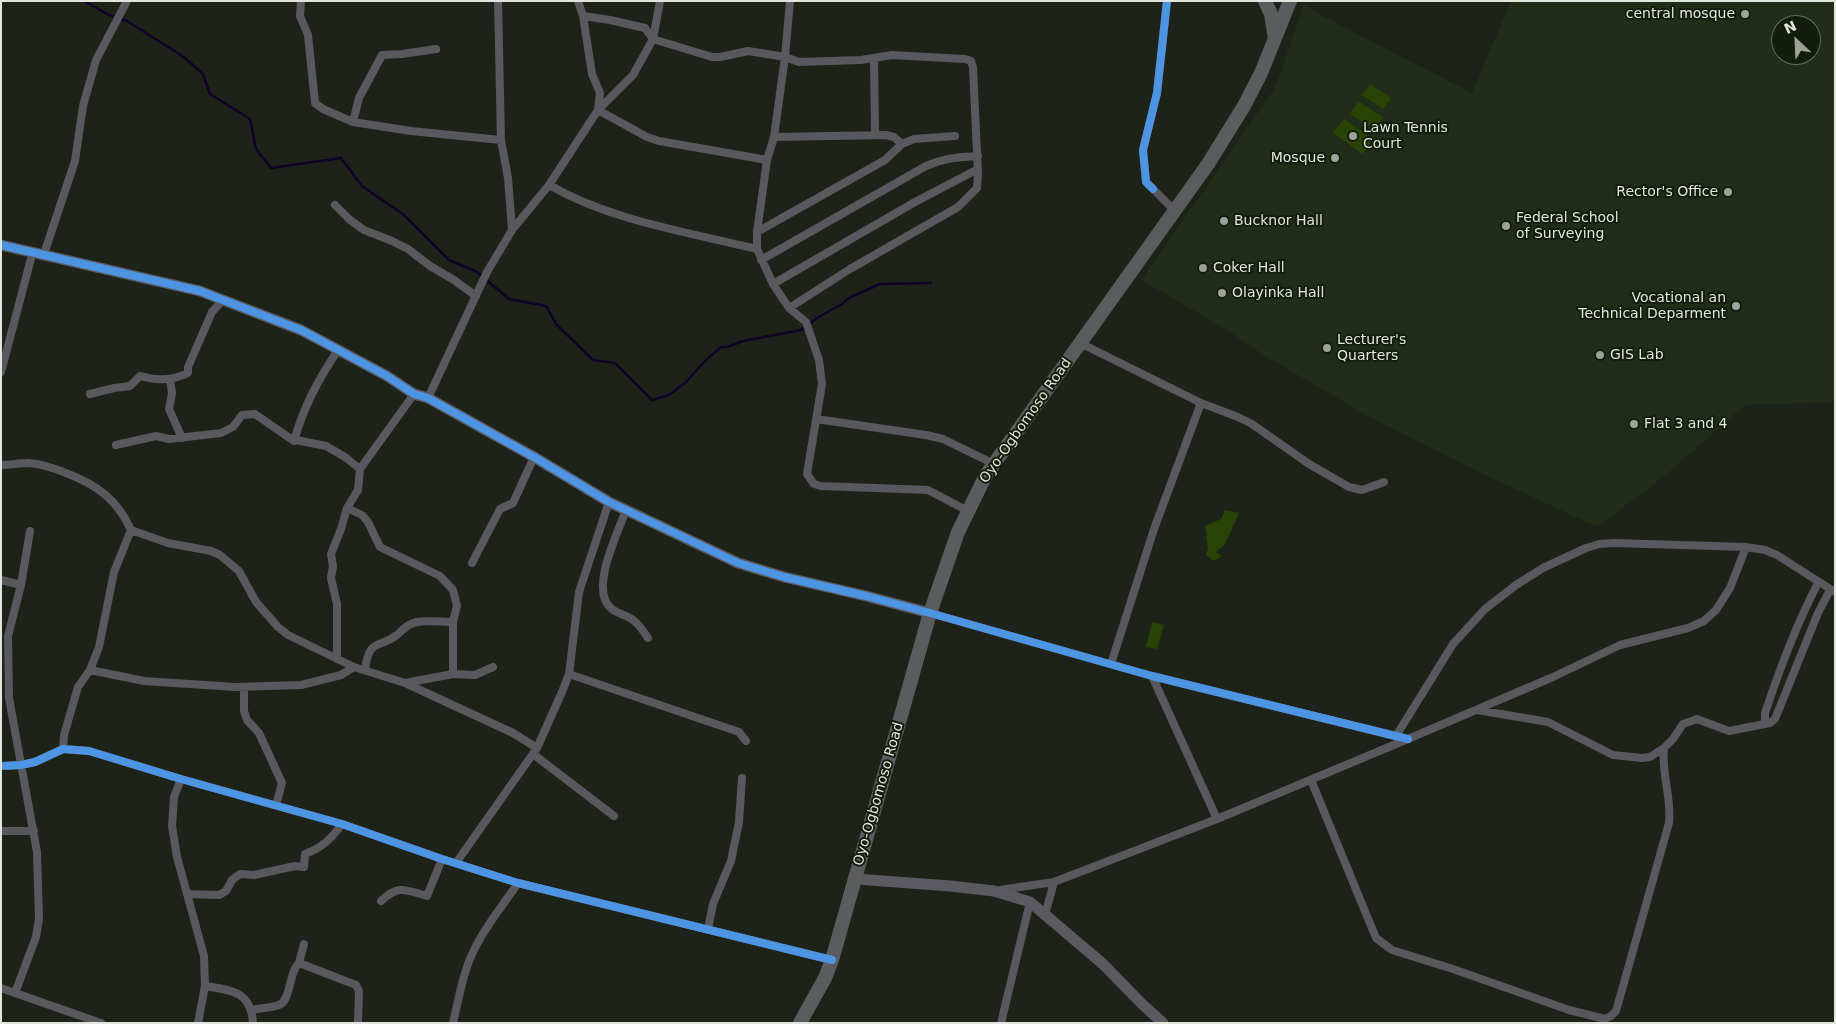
<!DOCTYPE html>
<html>
<head>
<meta charset="utf-8">
<style>
  body { margin:0 }
  #map { position:relative; width:1836px; height:1024px; overflow:hidden; background:#1e231a; font-family:"DejaVu Sans",sans-serif }
  canvas { display:block }
  .frame { position:absolute; inset:0; border:2px solid #e0e6db; pointer-events:none }
  .north { position:absolute; left:1771px; top:15px; width:50px; height:50px; box-sizing:border-box; background:#141d0d; border:1px solid #666d5f; border-radius:50%; rotate:335deg; font-size:14px; font-weight:700; line-height:20px; text-align:center; color:#e0e6db }
  .north::after { content:''; display:block; margin:auto; width:18px; height:22px; background:#9ca297; clip-path:polygon(50% 0,100% 100%,50% 72%,0 100%) }
</style>
</head>
<body>
<div id="map">
<canvas width="1836" height="1024"></canvas>
<div class="frame"></div>
<div class="north">N</div>
</div>
<script>
const g = document.querySelector('canvas').getContext('2d');
g.lineJoin = 'round';
function fill(path, color) {
  g.fillStyle = color;
  g.fill(path, 'evenodd');
}
function trace(path, color, width, dash) {
  g.strokeStyle = color;
  g.lineWidth = width;
  g.lineCap = dash ? 'butt' : 'round';
  g.setLineDash(dash || []);
  g.stroke(path);
}
function write(font, color, halo, rows, align = 'center') {
  g.font = font + ' "DejaVu Sans",sans-serif';
  g.lineWidth = 4;
  g.setLineDash([]);
  g.textBaseline = 'middle';
  g.strokeStyle = halo;
  g.fillStyle = color;
  for (const [text, x, y, turn = 0] of rows) {
    g.save();
    g.translate(x, y);
    g.rotate((+turn || 0) * Math.PI / 180);
    g.textAlign = isNaN(turn) ? turn : align;
    if (halo) g.strokeText(text, 0, 0);
    g.fillText(text, 0, 0);
    g.restore();
  }
}
fill(new Path2D(`
  M1511 1H1835V402L1745 405 1667 474 1597 527 1479 472 1377 421 1267 357 1221 326 1141 280 1275 88 1304 4 1313 11 1472 93ZM1781 25H1811V55H1781Z`), '#212d18');
fill(new Path2D(`
  M1370 84 1391 98 1383 109 1362 95Z
  M1358 101 1383 117 1375 130 1350 114Z
  M1344 119 1373 139 1363 154 1333 133Z
  M1225 510 1239 513 1225 544 1216 552 1222 556 1214 561 1206 555 1208 548 1205 526 1221 519Z
  M1152 622 1164 625 1157 649 1146 647Z`), '#274404');
trace(new Path2D(`
  M84 1 109 15 127 21 184 57 203 74 210 94 250 119 256 149 271 168 341 158 362 186 404 215 449 260 477 272 509 299 546 306 556 324 593 360 615 363 652 400 669 395 686 382 705 361 721 347H727L743 341 801 330 817 318 842 304 849 298 880 284 931 283`), '#0f0328', 2.5);
trace(new Path2D(`
  M301 1 300 16 308 35 315 103 323 109 353 122 411 131 501 140
  M498 1 501 140 508 178 512 230
  M578 1 583 16 592 74 600 93 598 110 647 137 659 141 767 160
  M790 1 785 57 774 137 767 160 757 232V249L773 284 789 308 806 322 819 360 822 384 807 474 814 484 821 486 928 490 968 511
  M1167 1 1157 93 1143 150 1146 182 1175 211
  M583 16 610 20 645 28 653 39 712 57H720L748 51 785 57 799 62 861 60 892 55 965 59 971 61 973 67 978 174 977 188 958 207 850 269 789 308
  M874 58 875 135
  M353 122 359 98 382 55 402 54 436 49
  M774 137 886 135 894 137 902 144
  M549 185C612 221 687 232 757 249
  M335 205 350 220 364 230 392 241 408 249 430 266 454 280 476 296
  M757 232 885 160 902 144 914 139 955 136
  M44 254 75 161 83 106 96 60 127 1
  M761 260 926 166C944 158 959 157 978 156
  M773 284 915 202 978 169
  M1080 343 1201 403 1238 417 1252 424 1309 464 1349 487 1362 490 1384 482
  M1 372 33 251
  M170 380 172 393 169 409 182 438
  M90 394 114 388 130 386 140 376C157 381 172 381 188 373V367L212 312 223 300
  M428 398 487 272 512 230 549 185 598 110 633 75 653 39 660 1
  M816 419 926 435 943 439 994 464
  M294 441C304 406 318 380 338 350
  M116 445 156 436 169 439 221 433 233 427 242 415 255 414 291 439 326 446 345 457 360 469
  M1 465C10 465 19 463 28 463 42 464 54 468 66 473 97 485 117 499 131 530L114 572 99 647 90 670 78 687 64 735 63 749
  M347 508 362 515 368 522 380 547 440 576 453 590 457 606 453 622V674
  M626 510C618 533 588 591 612 609 618 614 627 615 633 620 639 624 644 632 648 638
  M131 530 168 543 211 551 220 555 239 571 256 602 278 627 288 635 354 667 405 683 513 733 537 748
  M472 563 500 509 513 503 534 457
  M1 580 21 585
  M930 613 1152 676 1399 737
  M337 659V604L331 578 333 566 331 554 341 529 347 508 358 490 360 469 414 394
  M1111 664 1154 529 1201 403
  M90 670 144 681 235 687 301 685 341 675 354 667
  M365 670C369 638 378 649 397 635 404 629 407 624 417 622 428 620 441 622 453 622
  M569 674 739 732 746 741
  M1152 676 1217 819
  M405 683 453 674 475 675 493 667
  M244 687V711L247 720 259 733 282 783 276 805
  M1477 710 1548 722 1613 755 1642 758 1650 757 1664 748 1673 739 1683 724 1697 719 1729 731 1770 723 1775 719 1818 613 1830 590
  M1766 724 1765 721V713C1780 668 1796 625 1818 583
  M1396 736 1453 644 1485 609 1516 585 1543 568 1586 548 1599 544 1614 543 1746 547 1765 550 1777 555 1835 592
  M533 754 614 816
  M1 766 21 765 35 762 63 749 89 751 181 779 342 824 442 859 518 883 832 960
  M181 779 174 797 172 826 177 857 204 956 205 986 198 1023
  M1311 780 1376 938 1392 950 1453 969 1569 1010 1605 1019 1611 1016 1616 1011 1669 823C1672 797 1661 775 1664 748
  M1 831H34
  M456 863 537 748 562 692 569 674 579 592 609 502
  M1000 890 1054 882 1217 819 1408 739 1553 677 1620 645 1688 628 1704 621 1716 610 1730 588 1746 547
  M187 894 219 895 226 891 232 880 240 874 254 875 295 866 304 867 305 854C322 848 332 838 342 824
  M381 901C399 884 405 890 427 896L442 859
  M1045 915 1054 882
  M708 929 713 904 731 861 739 822 742 778
  M299 963 356 985 359 991 358 1023
  M205 986C231 990 251 991 253 1023
  M1 988 101 1023
  M15 993 36 937 39 919 37 852 9 698 8 636 21 585 30 531
  M252 1010C260 1008 274 1008 281 1004 291 997 289 972 299 963L304 944
  M453 1023C459 998 463 971 475 948 486 925 504 904 518 883
  M1001 1023 1030 902`), '#58585e', 8);
trace(new Path2D(`
  M1 245 200 291 223 300 301 330 387 376 414 394 428 398 534 457 609 502 738 563 784 577 866 596 930 613
  M856 879 950 886 994 891 1030 902 1103 964 1142 1004 1163 1023`), '#5a5a60', 11);
trace(new Path2D(`
  M1265 1 1271 14 1275 39
  M800 1023 825 978 832 960 930 613 958 532 986 475 1208 164 1244 106 1261 73 1290 1`), '#5a5c5d', 14);
trace(new Path2D(`
  M1153 189 1146 182 1143 150 1157 93 1167 1
  M1 245 200 291 223 300 301 330 387 376 414 394 428 398 534 457 609 502 738 563 784 577 866 596 930 613 1152 676 1408 739
  M1 766 21 765 35 762 63 749 89 751 181 779 342 824 442 859 518 883 832 960`), '#4d94e3', 8);
for (const [x, y, r, color] of [
  [1745,14,5,"#9ca297"],
  [1353,136,5,"#9ca297"],
  [1335,158,5,"#9ca297"],
  [1728,192,5,"#9ca297"],
  [1224,221,5,"#9ca297"],
  [1506,226,5,"#9ca297"],
  [1203,268,5,"#9ca297"],
  [1222,293,5,"#9ca297"],
  [1736,306,5,"#9ca297"],
  [1327,348,5,"#9ca297"],
  [1600,355,5,"#9ca297"],
  [1634,424,5,"#9ca297"]
]) {
  const dot = new Path2D();
  dot.arc(x, y, r, 0, 2 * Math.PI);
  g.fillStyle = color;
  g.fill(dot);
  trace(dot, '#141d0d', 2);
}
write('14px', '#e0e6db', '#141d0d', [
  ["central mosque",1735,14,"right"],
  ["Lawn Tennis",1363,128],
  ["Court",1363,144],
  ["Mosque",1325,158,"right"],
  ["Rector's Office",1718,192,"right"],
  ["Federal School",1516,218],
  ["of Surveying",1516,234],
  ["Bucknor Hall",1234,221],
  ["Coker Hall",1213,268],
  ["Olayinka Hall",1232,293],
  ["Vocational an",1726,298,"right"],
  ["Technical Deparment",1726,314,"right"],
  ["Lecturer's",1337,340],
  ["Quarters",1337,356],
  ["GIS Lab",1610,355],
  ["Flat 3 and 4",1644,424]
], 'left');
write('14px', '#e0e6db', '#141d0d', [
  ["Oyo-Ogbomoso Road",1026,421,-55],
  ["Oyo-Ogbomoso Road",879,794,-74]
]);
</script>
</body>
</html>
